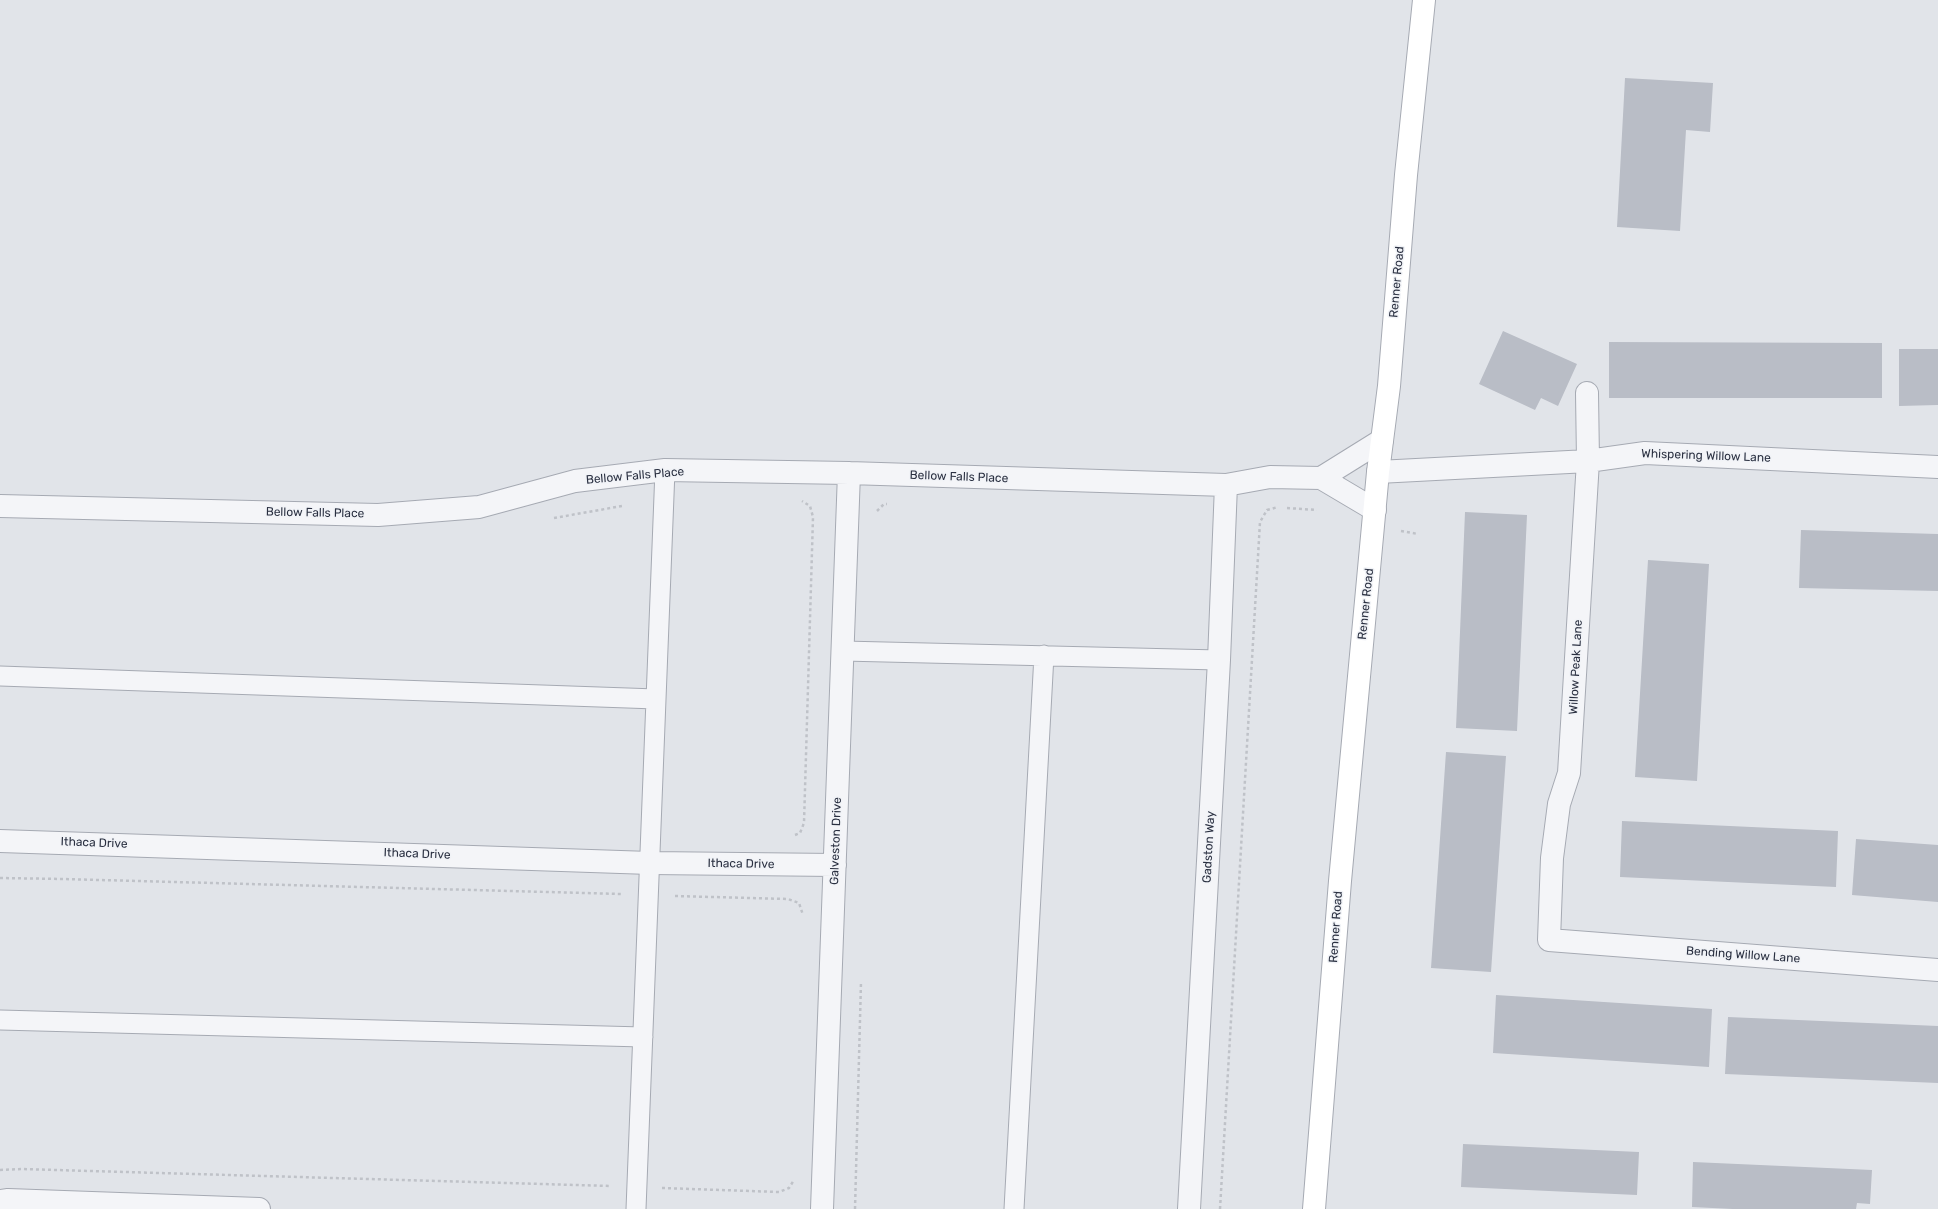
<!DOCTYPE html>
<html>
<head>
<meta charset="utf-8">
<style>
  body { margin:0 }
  canvas { display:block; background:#e1e4e9 }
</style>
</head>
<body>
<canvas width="1938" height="1209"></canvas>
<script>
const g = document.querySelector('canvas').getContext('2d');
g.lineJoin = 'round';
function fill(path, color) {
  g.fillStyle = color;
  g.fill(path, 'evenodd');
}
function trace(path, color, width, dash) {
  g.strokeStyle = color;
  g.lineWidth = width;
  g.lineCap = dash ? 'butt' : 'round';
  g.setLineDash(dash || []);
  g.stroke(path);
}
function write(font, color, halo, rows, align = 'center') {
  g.font = font + ' Rubik,sans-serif';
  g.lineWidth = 3;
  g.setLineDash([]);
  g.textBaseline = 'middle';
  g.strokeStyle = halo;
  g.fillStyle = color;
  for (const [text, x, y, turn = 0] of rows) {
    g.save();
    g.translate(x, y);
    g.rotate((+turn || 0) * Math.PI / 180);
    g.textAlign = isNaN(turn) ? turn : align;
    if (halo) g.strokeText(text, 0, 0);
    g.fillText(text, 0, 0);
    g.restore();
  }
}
fill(new Path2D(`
  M1625 78 1713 83 1710 132 1686 130 1680 231 1617 227Z
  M1503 331 1577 364 1558 406 1541 398 1535 410 1479 384Z
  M1609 342 1882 343V398H1609Z
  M1899 349H1938V405L1899 406Z
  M1465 512 1527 515 1517 731 1456 728Z
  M1801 530 1938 534V591L1799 588Z
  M1648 560 1709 564 1697 781 1635 777Z
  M1446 752 1506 756 1491 972 1431 968Z
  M1622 821 1838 831 1836 887 1620 877Z
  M1856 839 1938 845V902L1852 895Z
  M1496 995 1712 1009 1709 1067 1493 1053Z
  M1728 1017 1938 1026V1083L1725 1074Z
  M1463 1144 1639 1152 1637 1195 1461 1187Z
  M1693 1162 1872 1170 1870 1204 1857 1203 1856 1209H1733L1692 1207Z`), '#b9bdc6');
const service = new Path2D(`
  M843 651 1219 660
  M0 676 656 699
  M0 1020 643 1037
  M636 1209 665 470
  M1014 1209 1044 655`);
const minor = new Path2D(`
  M1587 393 1588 461 1569 773 1559 804 1552 858 1549 940 1938 970
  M1378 472 1588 461 1645 453 1938 467
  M1321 478 1382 440
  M0 506 378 515 479 507 575 481 665 470 849 473 1226 485 1270 477 1321 478 1375 510
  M0 841 650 863 835 865
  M0 1201 8 1200 259 1209
  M822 1209 849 473
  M1189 1209 1219 660 1226 485`);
const secondary = new Path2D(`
  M1314 1209 1340 881 1378 472 1389 386 1406 175 1424 0`);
trace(service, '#a6aab3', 21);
trace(minor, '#a6aab3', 24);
trace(secondary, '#a6aab3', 24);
trace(new Path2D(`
  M1287 508 1317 510
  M877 511 884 504H887
  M554 518 622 506
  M1401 531 1418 534
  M795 835 800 833 804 823 813 517 810 506 802 501
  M0 878 63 879 622 894
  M675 896 788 899 799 903 803 915
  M0 1170 21 1169 611 1186
  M662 1188 779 1192 789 1188 794 1180
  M855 1209 861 982
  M1220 1209 1260 522 1267 510 1278 507`), '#bfc2c8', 2.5, [3, 3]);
trace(service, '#f4f5f8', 19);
trace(minor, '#f4f5f8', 22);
trace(secondary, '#fff', 22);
write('12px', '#2a3041', '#f1f3f7', [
  ["Renner Road",1397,282,-85],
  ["Whispering Willow Lane",1706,456,2],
  ["Bellow Falls Place",635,476,-5],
  ["Bellow Falls Place",959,477,2],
  ["Bellow Falls Place",315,513,1],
  ["Renner Road",1366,604,-84],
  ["Willow Peak Lane",1576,667,-87],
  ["Galveston Drive",836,841,-88],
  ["Ithaca Drive",94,843,2],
  ["Gadston Way",1209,847,-87],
  ["Ithaca Drive",417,854,2],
  ["Ithaca Drive",741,864,1],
  ["Renner Road",1336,927,-86],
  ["Bending Willow Lane",1743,955,4]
]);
</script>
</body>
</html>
